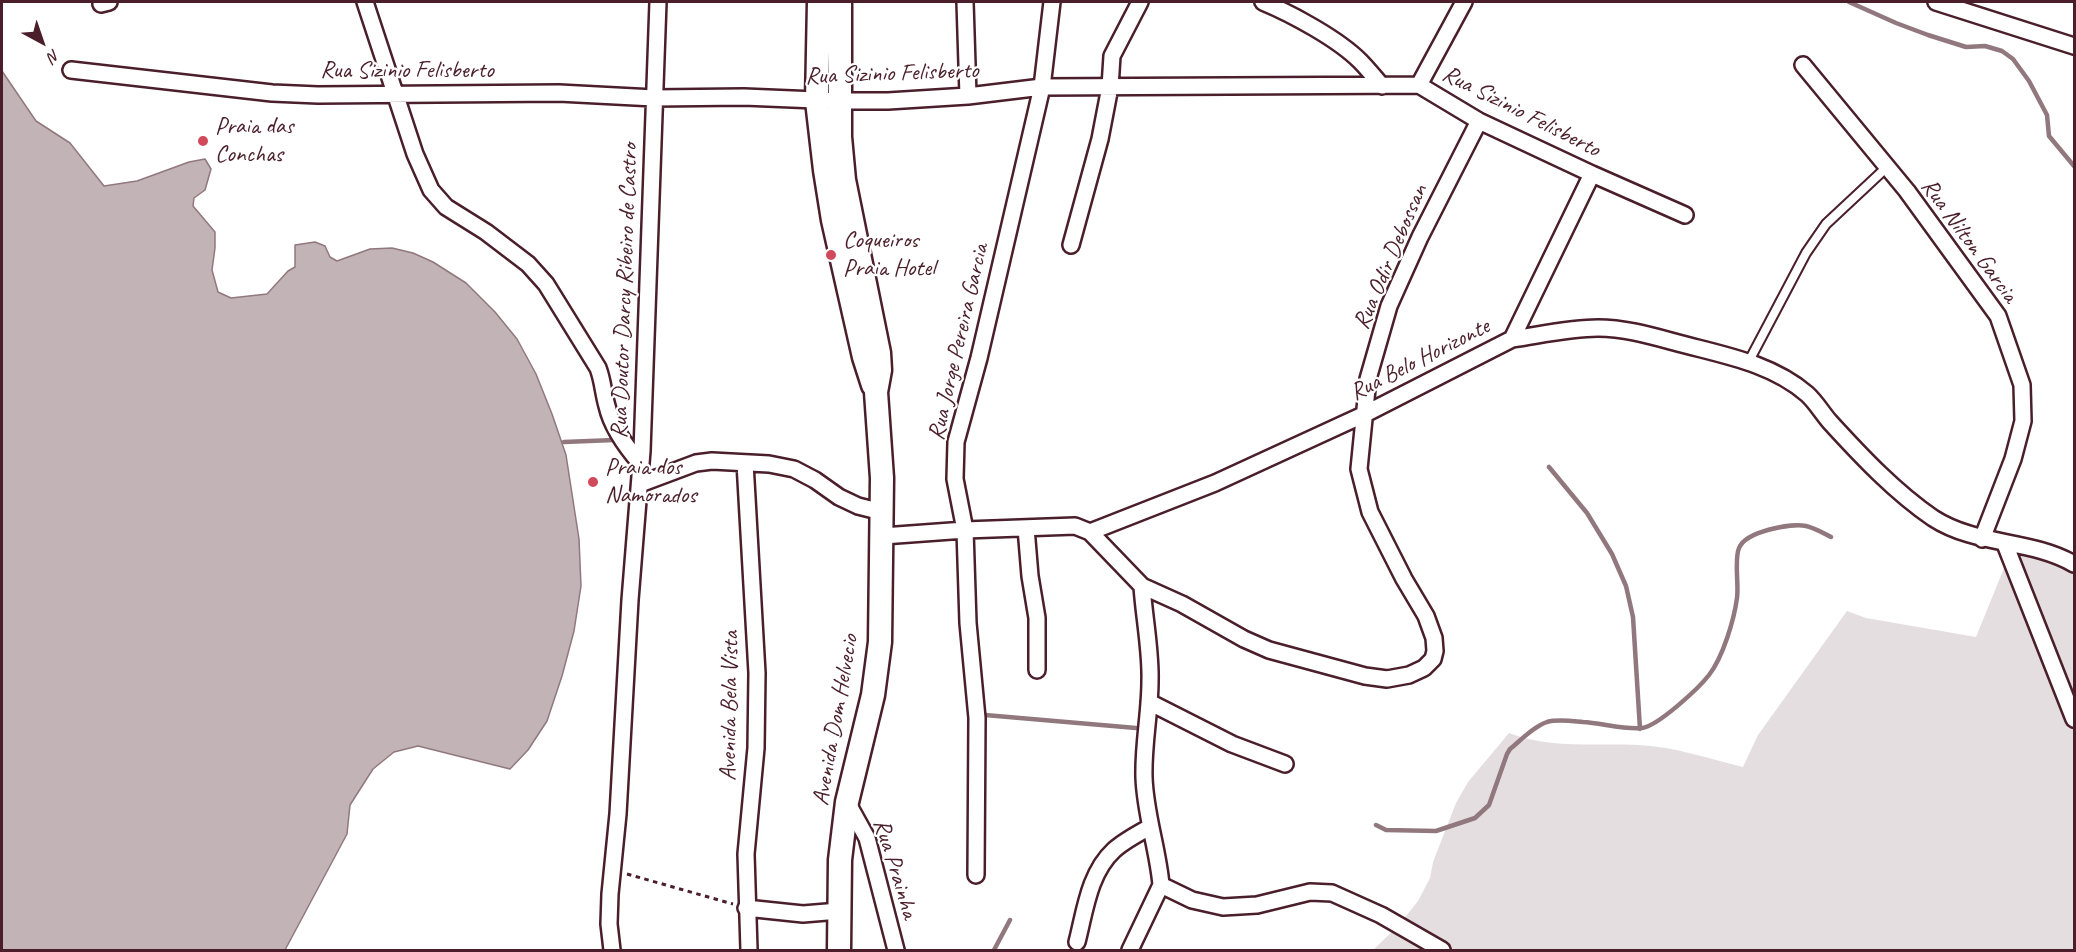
<!DOCTYPE html>
<html>
<head>
<meta charset="utf-8">
<style>
  body { margin:0 }
  #map { position:relative; width:2076px; height:952px; overflow:hidden; background:#fff; font-family:Caveat,sans-serif }
  canvas { display:block }
  .frame { position:absolute; inset:0; border:3px solid #4a1f2b; pointer-events:none }
  .north { position:absolute; left:12px; top:12px; width:60px; height:60px; -webkit-text-stroke:4px #fff; paint-order:stroke; rotate:140deg; font-size:16px; font-weight:700; line-height:24px; text-align:center; color:#4a1f2b }
  .north::after { content:''; display:block; margin:auto; width:21px; height:27px; background:#4a1f2b; clip-path:polygon(50% 0,100% 100%,50% 72%,0 100%) }
</style>
</head>
<body>
<div id="map">
<canvas width="2076" height="952"></canvas>
<div class="frame"></div>
<div class="north">N</div>
</div>
<script>
const g = document.querySelector('canvas').getContext('2d');
g.lineJoin = 'round';
function fill(path, color) {
  g.fillStyle = color;
  g.fill(path, 'evenodd');
}
function trace(path, color, width, dash) {
  g.strokeStyle = color;
  g.lineWidth = width;
  g.lineCap = dash ? 'butt' : 'round';
  g.setLineDash(dash || []);
  g.stroke(path);
}
function write(font, color, halo, rows, align = 'center') {
  g.font = font + ' Caveat,sans-serif';
  g.lineWidth = 4.5;
  g.setLineDash([]);
  g.textBaseline = 'middle';
  g.strokeStyle = halo;
  g.fillStyle = color;
  for (const [text, x, y, turn = 0] of rows) {
    g.save();
    g.translate(x, y);
    g.rotate((+turn || 0) * Math.PI / 180);
    g.textAlign = isNaN(turn) ? turn : align;
    if (halo) g.strokeText(text, 0, 0);
    g.fillText(text, 0, 0);
    g.restore();
  }
}
fill(new Path2D(`
  M2017 536 2074 569V950H1373L1398 926 1418 901 1430 878 1433 862 1456 803 1468 782 1509 733C1549 749 1596 743 1638 745 1673 746 1709 759 1743 767L1758 735 1847 611 1866 618 1976 637Z`), '#e5dee0');
const water = new Path2D(`
  M2 71 36 121 70 143 104 186 137 181 189 162 205 159 211 169 205 190 194 198 193 206 215 232V248L212 270 218 292 231 298 267 294 288 271 295 267V245L315 242 325 246 330 257 337 261 370 249 392 248 413 253 433 262 466 283 495 312 517 339 536 374 552 414 566 455 579 539 581 586 574 631 562 676 547 721 528 750 510 769 418 746 394 752 373 769 350 805 347 834 285 950H2Z`);
fill(water, '#c1b3b6');
trace(water, '#91787e', 1.5);
trace(new Path2D(`
  M1849 2 1896 23 1928 35 1966 47 1985 46 2002 51 2013 59 2029 81 2047 115 2049 136 2074 166
  M564 442 614 440
  M1549 467 1587 513 1612 554 1626 586 1633 617 1640 729
  M985 715 1136 728
  M1376 825 1386 830 1436 831 1475 818 1489 805 1507 754 1510 749C1521 740 1533 727 1547 722 1558 719 1571 721 1583 722 1601 723 1625 730 1642 728 1658 726 1699 688 1709 675 1723 657 1734 620 1737 598 1739 584 1734 560 1739 548 1746 531 1791 523 1806 526 1815 528 1823 533 1831 537
  M994 950 1010 920`), '#91787e', 4.5);
const lane = new Path2D(`
  M1749 361 1806 253 1826 224 1887 167`);
const street = new Path2D(`
  M365 2 415 154 431 190 446 207 486 232 528 264 546 284 598 368C603 381 603 392 607 406 612 428 626 447 641 464
  M965 2 968 96
  M1263 2C1292 14 1338 39 1360 61 1368 69 1375 78 1382 86
  M1936 2 2074 46
  M101 4 109 2
  M1803 65 1907 191 1998 316 2022 385 2023 421 2013 459 1982 539
  M71 70 272 93 318 95 559 93 654 98 744 97 840 101H888L968 96 1042 87 1419 85 1479 121 1592 174 1685 215
  M1419 85 1464 2
  M1071 245 1100 139 1110 87 1112 56 1140 2
  M1512 339C1540 335 1570 328 1598 328 1625 328 1652 336 1678 343 1723 355 1771 363 1807 394 1816 402 1822 413 1830 422 1861 456 1895 492 1933 518 1976 546 2031 539 2074 564
  M745 463 757 673 756 748 746 854 749 950
  M640 484 696 463 712 461 769 464 794 469 815 480 839 497 858 506 882 512
  M1026 528 1030 576 1037 618V670
  M1090 532 1215 483 1365 414 1512 339 1592 174
  M883 536 965 530 1075 526 1090 532 1142 586 1182 604 1244 639 1269 650 1365 676 1387 679 1409 675 1424 668 1433 659 1435 651 1434 638 1426 616 1404 579 1370 512 1359 469 1368 379 1389 306 1420 237 1479 121
  M2005 544 2074 719
  M1142 586C1144 617 1151 651 1150 681 1150 713 1143 745 1144 777 1145 814 1158 849 1161 885L1192 900 1223 907 1257 905 1310 892 1332 893 1381 915 1442 950
  M1149 702 1232 744 1285 764
  M847 802 867 838 896 950
  M976 875 977 718 968 623 965 530 955 479 956 442 979 358 1042 87 1052 2
  M746 908 803 914 839 911
  M1077 942C1085 911 1089 873 1114 850 1124 841 1137 834 1150 827
  M612 950 609 924 610 894 618 814 630 600 642 451 658 2
  M1130 950 1161 885`);
const secondary = new Path2D(`
  M819 2 817 101 825 170 833 220 864 357 873 385
  M839 950 840 860 847 802 873 695 880 642 882 478 876 392 880 370 879 353 844 180 840 137V2`);
trace(lane, '#4a1f2b', 12);
trace(street, '#4a1f2b', 20);
trace(secondary, '#4a1f2b', 27);
trace(new Path2D(`
  M627 874 733 904`), '#4a1f2b', 3, [4.5, 4.5]);
trace(lane, '#fff', 8);
trace(street, '#fff', 15);
trace(secondary, '#fff', 22);
for (const [x, y, r, color] of [
  [203,141,6,"#d1495b"],
  [831,255,6,"#d1495b"],
  [593,482,6,"#d1495b"]
]) {
  const dot = new Path2D();
  dot.arc(x, y, r, 0, 2 * Math.PI);
  g.fillStyle = color;
  g.fill(dot);
  trace(dot, '#fff', 2);
}
write('24px', '#4a1f2b', '#fff', [
  ["Rua Sizinio Felisberto",407,71],
  ["Rua Sizinio Felisberto",892,74,-2],
  ["Rua Sizinio Felisberto",1521,112,27],
  ["Rua Nilton Garcia",1969,241,54],
  ["Rua Odir Debossan",1391,257,-67],
  ["Rua Doutor Darcy Ribeiro de Castro",625,291,-88],
  ["Rua Jorge Pereira Garcia",959,342,-77],
  ["Rua Belo Horizonte",1420,360,-27],
  ["Avenida Bela Vista",730,706,-89],
  ["Avenida Dom Helvecio",836,720,-80],
  ["Rua Prainha",895,869,73]
]);
write('24px', '#4a1f2b', '#fff', [
  ["Praia das",215,127],
  ["Conchas",215,155],
  ["Coqueiros",843,241],
  ["Praia Hotel",843,269],
  ["Praia dos",605,468],
  ["Namorados",605,496]
], 'left');
</script>
</body>
</html>
